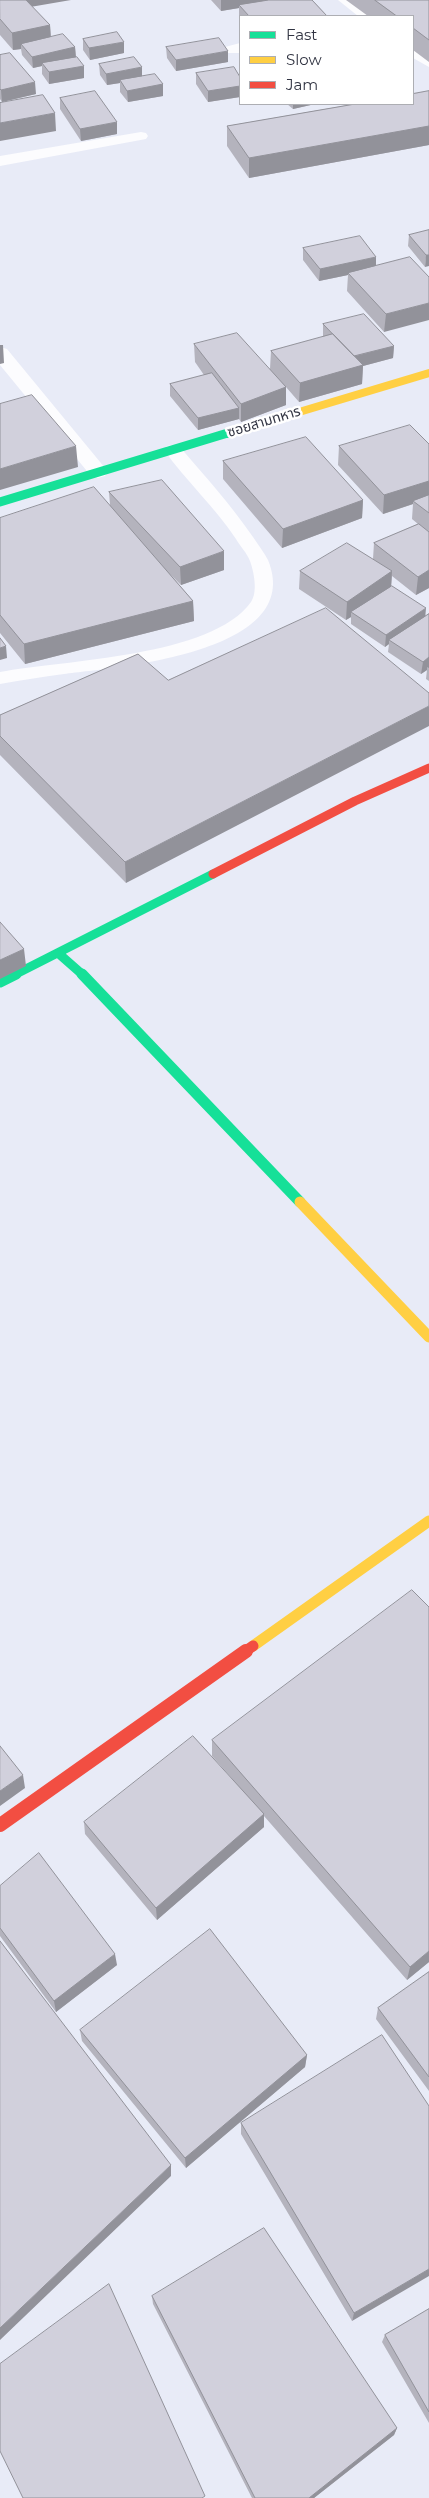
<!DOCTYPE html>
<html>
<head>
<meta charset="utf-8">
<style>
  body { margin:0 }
  #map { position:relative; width:429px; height:2498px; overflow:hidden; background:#e8ebf7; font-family:Montserrat,sans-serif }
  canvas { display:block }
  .legend { position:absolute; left:239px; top:15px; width:175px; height:90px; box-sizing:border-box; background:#fff; border:1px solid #adaeb3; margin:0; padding:6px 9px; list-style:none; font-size:15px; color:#313442 }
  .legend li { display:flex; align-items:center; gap:10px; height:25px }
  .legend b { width:25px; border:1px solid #adaeb3 }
</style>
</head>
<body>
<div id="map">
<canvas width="429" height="2498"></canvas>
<ul class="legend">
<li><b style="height:6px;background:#16e098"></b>Fast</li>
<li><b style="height:6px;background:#ffcf43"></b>Slow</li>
<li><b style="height:6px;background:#f24e42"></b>Jam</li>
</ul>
</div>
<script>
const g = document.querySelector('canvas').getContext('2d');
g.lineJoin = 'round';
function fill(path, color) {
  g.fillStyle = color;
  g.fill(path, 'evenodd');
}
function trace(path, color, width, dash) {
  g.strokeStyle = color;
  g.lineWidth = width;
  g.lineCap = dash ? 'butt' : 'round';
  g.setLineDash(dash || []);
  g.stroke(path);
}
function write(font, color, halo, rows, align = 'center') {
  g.font = font + ' Montserrat,"Noto Sans Thai",sans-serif';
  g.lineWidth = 5;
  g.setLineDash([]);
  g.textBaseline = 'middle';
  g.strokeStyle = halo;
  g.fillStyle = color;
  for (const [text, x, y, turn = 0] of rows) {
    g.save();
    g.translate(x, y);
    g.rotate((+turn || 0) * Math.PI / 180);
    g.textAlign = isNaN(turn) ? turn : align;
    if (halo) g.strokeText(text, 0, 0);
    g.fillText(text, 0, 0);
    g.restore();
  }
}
fill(new Path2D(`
  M141 132 146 133 148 136 146 139 0 166V156Z
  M173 445 179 446C205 476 231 505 253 537 258 545 264 552 268 560 306 653 118 667 64 674 42 677 21 680 0 684V672C64 660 212 657 251 602 258 592 254 572 250 561 247 553 240 546 236 539 215 507 186 481 164 450L167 446Z`), '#fcfcfe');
fill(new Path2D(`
  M338 0H356L376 16H358Z
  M240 43V53H225L223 50 225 47Z
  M413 45 429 54V67L413 58Z
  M0 347 7 349 105 468 108 472 105 476 98 478 91 476 0 365Z`), '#fcfcfe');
trace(new Path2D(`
  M227 434 239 430`), '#16e098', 8);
trace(new Path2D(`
  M0 502 231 432
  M58 953 83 975
  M14 975 213 874`), '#16e098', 9);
trace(new Path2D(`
  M82 974 300 1202
  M0 982 16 974`), '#16e098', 11);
trace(new Path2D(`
  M239 430 429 373`), '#ffcf43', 8);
trace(new Path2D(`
  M300 1202 429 1337
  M253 1646 429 1521`), '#ffcf43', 11);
trace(new Path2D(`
  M213 874 355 801 429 768`), '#f24e42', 9);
trace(new Path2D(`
  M244 1652 253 1646`), '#f24e42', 11);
trace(new Path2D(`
  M0 1825 246 1651`), '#f24e42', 14);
fill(new Path2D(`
  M0 0 32 7 50 25 51 37 75 47 76 57 84 78 49 84 42 74V66L33 68 22 55 21 49 13 50 0 35Z
  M211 0H312L327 16H240V24L239 23V8L221 11Z
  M346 0H429V62L413 50V16H368Z
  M83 39 124 53 90 60 83 50Z
  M166 47 228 62 176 71 167 58Z
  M0 55 36 94 2 102 0 99Z
  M99 64 142 77 163 84V96L128 102 120 92V83L107 85 100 75Z
  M196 73 240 77V97L208 102 196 84Z
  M429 91V145L249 178 227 146V126Z
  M60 98 117 134 81 141 60 109Z
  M287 104H315L293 109Z
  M429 230 425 267 408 246 409 235Z
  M303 248 376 266 410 257 384 332 347 291 348 275 319 281 303 260Z
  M323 324 394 346 393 358 363 366 362 384 299 402 286 387V405L241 422 239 419 198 430 170 396V384L204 375 195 362 194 344 270 369 271 351 323 337Z
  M429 444V588L416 595 392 576 391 586 426 616 429 614V681L426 679 427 670 421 674 388 652 389 644 385 647 351 624V617L346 620 299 589 300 571 373 559 374 543 418 524 412 519 413 504 383 514 338 465 339 446Z
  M223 461 363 500 362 518 282 548 223 479Z
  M109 492 224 570 181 585 170 574 193 601 194 621 25 664 0 633V518L110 505Z
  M138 654 126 883 0 755V715Z
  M212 1740 429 1962 407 1980 264 1816V1827L157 1920 85 1834 84 1822 235 1782 212 1756Z
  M0 1886 117 1965 56 2012 0 1936Z
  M429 1972V2091L376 2019 378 2008Z
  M80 2030 307 2055 305 2067 186 2168 82 2041Z
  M429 2106 352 2321 241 2134V2123Z
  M152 2296 397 2428 394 2435 314 2498H252L153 2304Z
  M429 2309V2423L382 2342 385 2335Z`), '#b4b3bd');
fill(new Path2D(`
  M0 0H71L1 12Z
  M221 0H280L239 5V8L221 11Z
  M50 25 51 42 21 44V49L13 50 12 33Z
  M124 42V53L90 60 89 48Z
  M75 47 76 59 42 63V66L33 68 32 57Z
  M228 51V62L176 71V60Z
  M84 66V78L49 84V72Z
  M142 67V78L120 80V83L107 85 106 74Z
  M35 82 36 94 2 102 1 90Z
  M163 84V96L128 102 127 91Z
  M240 86V97L208 102V91Z
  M293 104H315L293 109Z
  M55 113 56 131 0 141V123Z
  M117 122V134L81 141 80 129Z
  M429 126V145L249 178V158Z
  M426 255H429V266L425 267Z
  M376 257V269L348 273V275L319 281 320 269Z
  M429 303V320L384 332 386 314Z
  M0 345H3L4 363 0 364Z
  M394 346 393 358 363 366 362 384 299 402 300 383 352 357Z
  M286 387V405L241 422V404Z
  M239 408V419L198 430V418Z
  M76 446 78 467 0 490V469Z
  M429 481V499L413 501V504L383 514 384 495Z
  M363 500 362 518 282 548 283 529Z
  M224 551V570L181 585 180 567Z
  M429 570V588L416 595 418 577Z
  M392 571 391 589 351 612V617L346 620 347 602Z
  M193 601 194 621 25 664 24 644Z
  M426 608 425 620 389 640V644L385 647 386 635Z
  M6 646 7 658 0 660V648Z
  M429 657V668L427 667V670L421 674 423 662Z
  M429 706V726L126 883 125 862Z
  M24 949 26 966 0 979V960Z
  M23 1775 25 1788 0 1806V1791Z
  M264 1814V1827L157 1920 156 1908Z
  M429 1951V1962L407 1980 410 1967Z
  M115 1954 117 1965 56 2012 54 2001Z
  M307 2055 305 2067 186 2168 185 2158Z
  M171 2165V2176L0 2340V2328Z
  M429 2269V2276L352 2321 354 2313Z
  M397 2428 394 2435 314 2498H309Z`), '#92929a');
const building = new Path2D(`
  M0 0H26L50 25 12 33 0 19Z
  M269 0H312L327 16H249L239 5Z
  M375 0H429V40L413 28V16H397Z
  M117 32 124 42 89 48 83 39Z
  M63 34 75 47 32 57 21 44Z
  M219 38 228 51 176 60 166 47Z
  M10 53 35 82 1 90 0 89V55Z
  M77 57 84 66 49 72 42 63Z
  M134 57 142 67 106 74 99 64Z
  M234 67 240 77V86L208 91 196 73Z
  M155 74 163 84 127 91 120 80Z
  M95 91 117 122 80 129 60 98Z
  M429 91V126L249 158 227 126 355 104H413V94Z
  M43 95 55 113 0 123V103Z
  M429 230V255H426L409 235Z
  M360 236 376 257 320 269 303 248Z
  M410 257 429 277V303L386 314 348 273Z
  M364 314 394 346 354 356 323 324Z
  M237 333 286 387 241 404 194 344Z
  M333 334 363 365 300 383 271 351Z
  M212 373 239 408 198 418 170 384Z
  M32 395 76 446 0 469V404Z
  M410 425 429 444V481L384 495 339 446Z
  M306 437 363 500 283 529 223 461Z
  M162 480 224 551 180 567 109 492Z
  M94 487 193 601 24 644 0 615V518Z
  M429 495V513L413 501Z
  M419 524 429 532V570L418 577 374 543Z
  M347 543 392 571 347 602 300 571Z
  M392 586 426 608 386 635 351 612Z
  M326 608 429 693V706L125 862 0 736V715L138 654 168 680Z
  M429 614V657L423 662 389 640Z
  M0 638 6 646 0 648Z
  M0 922 24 949 0 960Z
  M412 1590 429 1607V1951L410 1967 212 1740Z
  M193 1736 264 1814 156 1908 84 1822Z
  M0 1746 23 1775 0 1791Z
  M39 1853 115 1954 54 2001 0 1928V1886Z
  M210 1929 307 2055 185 2158 80 2030Z
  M0 1941 171 2165 0 2328Z
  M429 1972V2077L378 2008Z
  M382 2035 429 2106V2269L354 2313 241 2123Z
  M264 2228 397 2428 309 2498H255L152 2296Z
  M109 2284 205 2496 202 2498H23L0 2451V2364Z
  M429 2309V2412L385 2335Z`);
fill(building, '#d1d0dc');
trace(building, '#92929a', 1);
write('14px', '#313442', '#fff', [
  ["ซอยสามทหาร",264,422,-17]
]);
</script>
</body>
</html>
